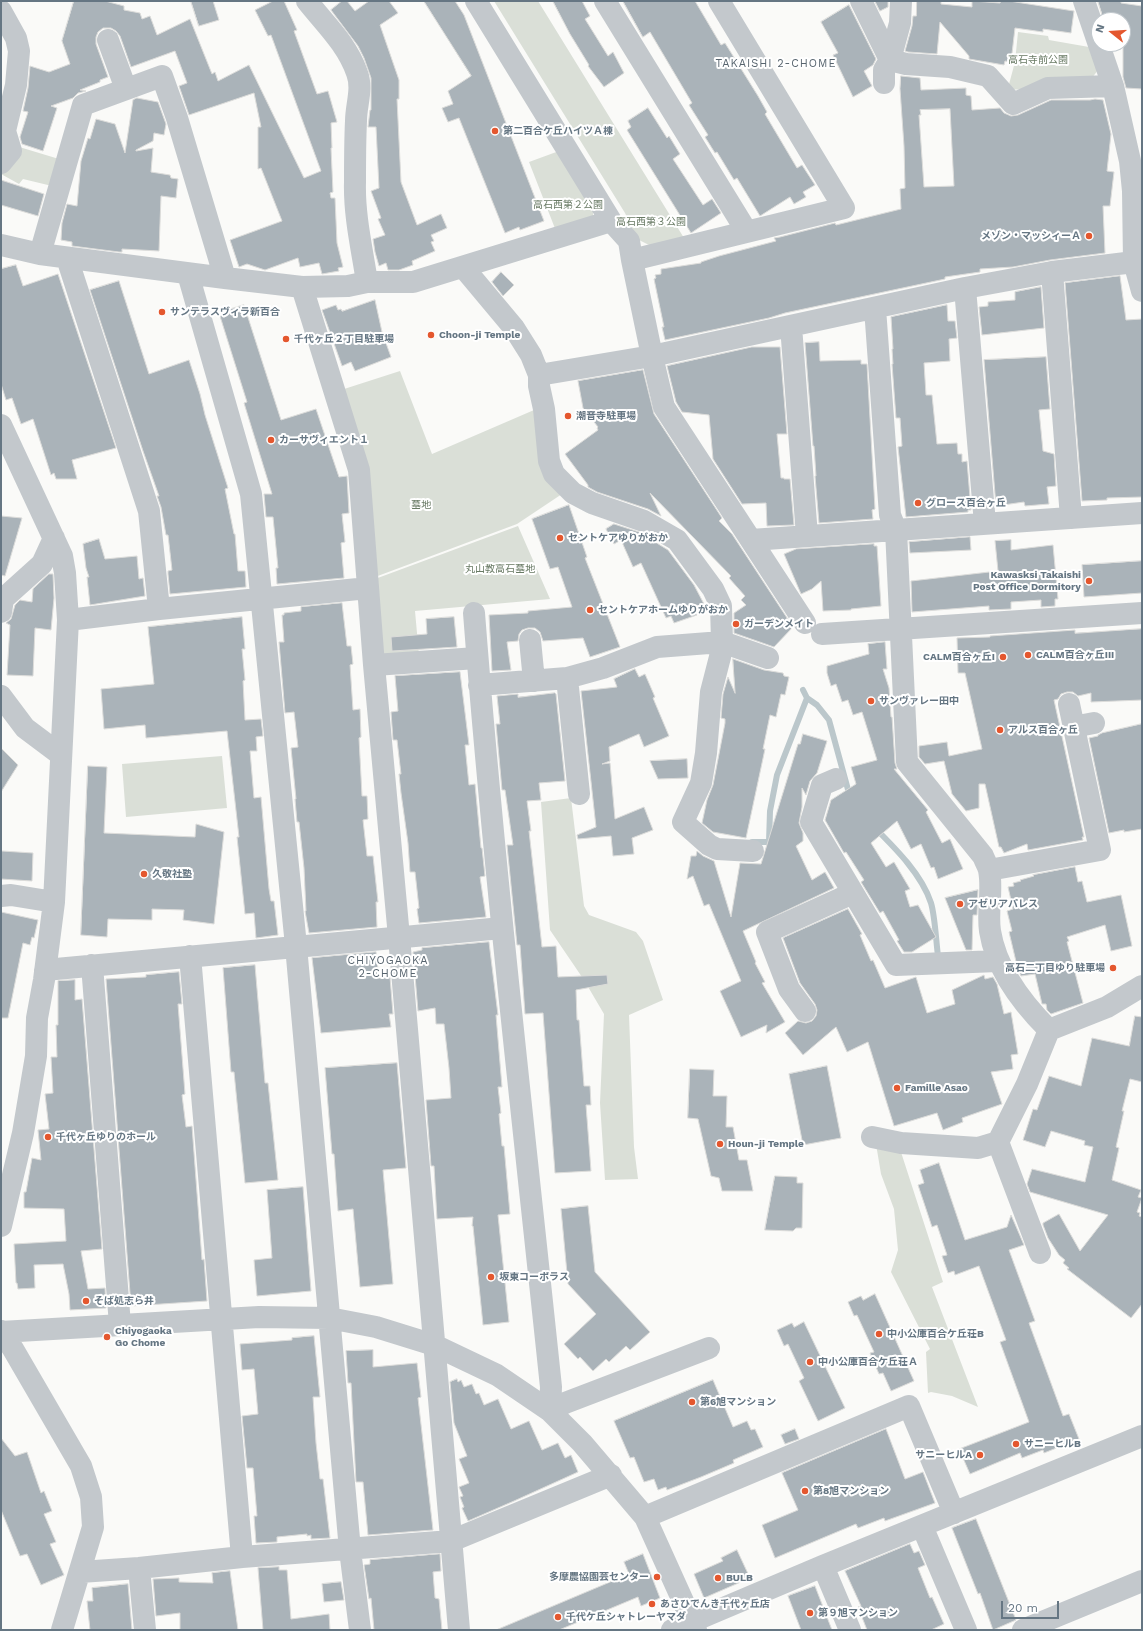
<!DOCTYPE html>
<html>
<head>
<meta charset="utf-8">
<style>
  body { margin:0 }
  #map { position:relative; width:1143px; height:1631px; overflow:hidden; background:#fafaf8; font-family:"Work Sans",sans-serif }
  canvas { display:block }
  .frame { position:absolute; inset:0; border:2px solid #657683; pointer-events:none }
  .north { position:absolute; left:1091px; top:12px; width:40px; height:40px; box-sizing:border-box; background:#fff; border:1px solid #c1c8cd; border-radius:50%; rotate:287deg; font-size:11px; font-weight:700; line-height:16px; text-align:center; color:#657683 }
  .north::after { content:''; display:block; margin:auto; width:14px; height:18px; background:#e4572e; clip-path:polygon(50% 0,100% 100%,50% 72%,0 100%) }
  .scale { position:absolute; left:1001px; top:1601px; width:58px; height:18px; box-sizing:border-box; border:2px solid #657683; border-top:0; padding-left:5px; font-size:12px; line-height:14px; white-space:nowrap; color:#657683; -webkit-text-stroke:3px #fff; paint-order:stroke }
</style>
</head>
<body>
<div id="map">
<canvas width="1143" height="1631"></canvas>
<div class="frame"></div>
<div class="north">N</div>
<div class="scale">20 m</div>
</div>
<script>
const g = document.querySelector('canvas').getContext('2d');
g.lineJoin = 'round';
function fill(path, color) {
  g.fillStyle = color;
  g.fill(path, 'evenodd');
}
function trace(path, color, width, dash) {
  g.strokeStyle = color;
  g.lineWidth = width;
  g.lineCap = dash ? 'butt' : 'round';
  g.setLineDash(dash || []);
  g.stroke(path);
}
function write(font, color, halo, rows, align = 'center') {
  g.font = font + ' "Work Sans","Noto Sans JP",sans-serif';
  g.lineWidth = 4;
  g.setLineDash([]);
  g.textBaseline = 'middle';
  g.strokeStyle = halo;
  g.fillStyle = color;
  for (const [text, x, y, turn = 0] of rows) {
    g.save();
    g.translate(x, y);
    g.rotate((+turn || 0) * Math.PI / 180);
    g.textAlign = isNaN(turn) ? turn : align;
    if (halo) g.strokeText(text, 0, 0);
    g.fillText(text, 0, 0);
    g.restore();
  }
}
fill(new Path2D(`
  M494 1H538L684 238 651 246 637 239 625 213Z
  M1018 32 1048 36 1049 40 1089 47 1098 70 1092 78C1078 81 1017 94 1008 88L1015 62Z
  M16 146 59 159 52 186 23 179 19 184 1 174Z
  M559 151 593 208V219L556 231 529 162Z
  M400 371 432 454 541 407 565 492 517 524 375 577 341 390Z
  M518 526 550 599 415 611 419 655 389 658 381 652 375 579Z
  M222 756 227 808 126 817 122 764Z
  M571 798 584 906 589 915 636 932 643 941 663 1000 629 1015 634 1147 638 1179 605 1180 600 1103 604 1014 584 980 550 930 541 802Z
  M876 1144 900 1149 943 1282 932 1287 978 1407 952 1396 931 1392 928 1393 926 1352 930 1349 891 1272 898 1250 894 1209 881 1174Z`), '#dadfd7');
trace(new Path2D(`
  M803 690 807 698 817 705 829 720 850 797
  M876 829C896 849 922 875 931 903 935 916 936 941 938 956
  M752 842H769L770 811 777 775 807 698`), '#bbc7cb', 6);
const building = new Path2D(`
  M74 1H105L124 6V10L140 13 142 19 150 16 157 35 190 19 212 74 215 72 218 81 249 65 304 178 321 171 271 35 268 36 255 10 273 1H284L297 30 294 31 317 94 328 91 337 122 331 123 332 148H331L333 192 330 193 331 198H335L337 243 343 267 338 268 339 271 322 274 319 263 300 267 298 258 265 270 247 264 239 267 230 240 282 221 261 168 258 169V127H261L254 93 189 115 179 86 187 83 175 51 131 67 120 36 116 31 111 28H103L98 32 96 37V44L108 77 100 80V82L80 90 86 91 78 93 73 98 51 106 57 108 43 151 22 144 20 137 28 112 23 111 28 88 30 66 49 72 70 64 62 41Z
  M191 1H213L219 20 199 26Z
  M342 1H347L355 11 369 1H389L398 13 380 25 399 80V99H397L401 182 417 225 441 214 447 228 431 235 434 241 431 242 435 251 412 261 413 265 399 270H388L386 263 379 266 375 252 373 239 385 235 378 219 381 218 371 191 379 188 376 127H368L370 110H371V78L364 58 358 46 331 10Z
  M424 1H455L464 15 544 221 520 230 519 227 505 233 459 118 448 122 442 108 453 104 448 91 471 76Z
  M553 1H582L590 16 585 19 608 56 613 52 624 73 604 87 588 66 589 65 570 34Z
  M623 1H695L721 45 725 43 758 96 767 112 765 114 797 168 802 165 815 185 803 192 806 197 794 204 790 197 760 216 737 178 734 180 717 152 715 153 705 137 708 135 689 105 692 103 650 32 643 37Z
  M875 1H888V7L880 11Z
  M917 1H941V4L972 7V1L1000 3 1001 1H1009L1074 11 1071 33 1043 29V32L1015 28 1011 62 1005 61 1004 65 969 59V56L940 22 937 54 908 52 905 51 912 26 913 16H916Z
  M1098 1H1121V3L1142 6V89L1126 88 1123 77V20H1104Z
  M849 5 876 59 873 65 864 71 872 86 853 97 833 55 838 53 821 22Z
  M901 76 920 78 921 90 966 88V95L971 96 972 110 1000 108 1004 113 1011 116 1018 115 1051 100H1090L1095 99 1103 100 1111 134 1107 171 1114 172 1110 206H1103L1105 253 1050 260 1013 267 980 269V272L945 277V279L785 313 769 318 665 340 662 327H664L654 279 656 278 655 275 661 274V269L701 263V262L719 256 776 241 774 238 780 237 835 223 836 225 901 209 900 189 905 188 904 146 900 89ZM950 109 954 186 924 187 919 115H921L920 110Z
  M137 98 158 102 166 124 164 135 154 133 153 141 136 150V151L153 148 151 172 170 175 171 178 178 179 176 198 161 196 159 251 122 249V252H119L72 246V242L61 240 62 223 67 204 77 206 81 161 88 138 90 139 96 119 115 124 125 153 133 100Z
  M648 108 667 138 669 136 680 154 673 159 703 205 712 199 721 213 691 233 627 130 631 127 628 121Z
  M1 180 44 194 38 216 1 205Z
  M16 265 23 286 58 274 116 448 72 460 77 479H56L54 473 51 475 33 419 21 424 12 398 6 400 1 384V269Z
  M501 272 514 285 503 296 492 282Z
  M1120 276 1126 320 1142 319V497L1107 498V500L1082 501 1065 283Z
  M119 281 149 374 189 360 200 394 205 415 228 488 225 489 234 534H235L238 571H245L246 587 170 594 168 574V571L172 570 168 535H166L161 507 157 496H159L143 451 90 290Z
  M1041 287 1044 328 982 335 979 307 988 306V302L1015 300V292Z
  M375 300 382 332 391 357 355 371 351 362 342 366 322 310 336 305 338 310 341 309 342 311Z
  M244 305 281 420 316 409 339 477 347 476 349 513 342 514 345 542 341 543 344 578 277 584 276 568H278L273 517H266L264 494H272L244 403 247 402 219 313Z
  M947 305 948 321H955L957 338 949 339 950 361 924 363 926 395H932L937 444 957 443 958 454H962V462L967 461 971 510H968V512L906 517 898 447 902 446 900 418H896L892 364H893L892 349H893L891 317Z
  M819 342 820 361 861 360V364H867L875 509 872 510 873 519 819 523 815 476H816L814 446H813L805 343Z
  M752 347H780L787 434H777L781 478H784V479H790L794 525 767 526 766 503 742 504 713 459 709 415 682 412 676 402 667 366Z
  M1046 357 1050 409 1039 410 1043 451 1054 454 1056 486 1047 487 1049 504 1025 506 1024 502 996 506 984 360Z
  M643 370 654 414 722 518 719 521 732 534 793 627 774 647 734 633V613L746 605 741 600 745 596 729 578 731 576 650 493 661 516 648 509 597 492 588 487V485L565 454 598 430 597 428 598 427 583 408 578 381Z
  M569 505 587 557 585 558 620 647 590 657 583 638 543 641 540 632 535 628H528L522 630 519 634 518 641 507 642 511 670 492 671 489 615 528 613V611L572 607 558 567 550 569 532 519Z
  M1 516 22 518 5 576 1 575Z
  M614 524 639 532 668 550 694 585 704 604 693 607 697 615 674 623 671 616 666 618 641 563 633 567 621 540 614 544 606 529Z
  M970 537 971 550 910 553 909 542Z
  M99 539 105 559 137 556 139 579 143 578 145 596 90 605 87 577H89L86 568 83 544Z
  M1011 540V550L1053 545 1058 599H1055V606L1041 607V600L1011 602V609L989 610V606L912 612 911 581 998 571 995 541Z
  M874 544V546H877L881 606 851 609V610L823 611 821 581 812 589 801 594 784 554 796 549Z
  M1142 561V593L1084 597 1082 565Z
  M49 574H53L54 598 51 630 35 628 33 676 7 675 10 625 6 623 11 619 15 605 20 600 32 602 33 589Z
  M342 603 347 646H351L353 664 350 665 353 710 360 709 361 737 359 738 362 796H367L368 819 363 820 367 856H373L378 902H376L377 927 309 933 305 911H306L304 868 299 822H297L295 799H296L291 748 298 747 294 712 285 713 279 642H284L282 615H284V613L301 611V607Z
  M242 617 245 649H242L245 680 243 681 245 720 261 719 263 736 256 737 257 751H250L254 798 261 797 269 889 271 901H274L278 935 256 938 254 913 245 914 237 837H239L227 731 146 738 145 725 104 729 101 689 154 684 148 627Z
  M454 617 457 647 392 651 391 637 427 634 426 619Z
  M1142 629V700L1091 702V693L1078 696 1073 692H1067L1061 694 1058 699 1054 700 1084 837H1082L1083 840 1028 850 1027 844 1004 853 1001 847H999L985 784H979V808L966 811 952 794 944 761 925 764 919 757V746L947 742 949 756 982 749 965 673H958L957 638 990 637V636L1075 630V633Z
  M885 642 887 669H883L889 688 891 717H892L895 763 897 769H894L928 810 926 812 942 843 950 839 963 869 938 879 934 867 931 868 921 844 911 849 897 821 871 843 886 867 894 862 910 889 905 891 910 907 918 905 936 937 912 952H904L897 941 899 940 883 911 880 913 861 882 864 880 846 852 844 853 825 820 831 800 856 784 851 767 877 760 862 712 853 715 848 700 842 702 836 684 831 686 827 673V666L869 654 868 644Z
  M733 659 764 670 783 673 784 676 789 677 785 695 781 694 776 717 770 715 763 749H765L746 838 713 832 702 823 707 800 713 785 725 723V719L721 718 723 694 728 677 735 693Z
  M635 669 639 677 645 674 655 697 653 698 669 736 644 747 639 734 609 747 610 761 602 764 610 763 615 819 644 807 653 830 632 838 634 854 613 856 611 836 578 839 577 835 596 827 581 691 617 687 614 679Z
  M460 672 469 745H465L469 785 475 784 481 848H482L485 876 480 877 486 917 419 923 417 909 419 908 415 872H410L408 843 401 793 399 774H401L397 740H393L391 712 398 711 395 676Z
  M555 693 556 694 565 781 539 783 541 800 527 801 531 831H529L542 947 556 946 558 977 607 975 608 984 576 990 577 1020H579L584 1086H590L591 1105H586L591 1171 555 1173 543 1013 525 1014 520 945H517L507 845H513L505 790H502L496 724H500L497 696 518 694V697Z
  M1142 724V829L1124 832V830L1109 833 1089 738 1098 736V735L1102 733Z
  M803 734 827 741 817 773 810 781 806 795 802 788V807L799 823 803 833V841L796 846 812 880 825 872 834 888 743 931 756 962 755 963 765 982 762 983 785 1022 766 1033 767 1025 741 1037 720 991 741 981 709 904 704 906 693 876 687 879 691 856H696L697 851 703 856 714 861 731 917 740 863 761 864 798 744H800Z
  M1 748 18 765 1 792Z
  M687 759 688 778 658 779 650 761Z
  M88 766 107 767 104 833 195 837 196 824 224 832 214 924 183 920 184 910 152 909V920L108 919 107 937 81 935Z
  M2 851 33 853 32 881 1 879Z
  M1075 867 1078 882 1082 881 1087 902 1121 895 1132 946 1111 951 1105 925 1067 937 1069 941 1067 942 1083 1003 1051 1014 1047 1010 1046 1004H1042L1035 974 1021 976 1018 970 1009 932 1012 931 1007 911 1013 909 1008 887 1014 886 1013 883 1021 881 1020 880 1034 876 1033 875Z
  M978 890 977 915H973L972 950H966L945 898Z
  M848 909 862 934 860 935 871 961 873 960 885 988 916 977 927 1013 955 1004 952 990 984 975 985 979 993 977 997 984 1004 1014 1011 1012 1018 1054 1011 1055 1013 1069 991 1072 1002 1104 962 1118 963 1122 943 1130 937 1113 894 1126 868 1042 847 1052 836 1027 803 1055 785 1033 798 1021 806 1023 812 1021 816 1016 817 1010 815 1004 800 983 783 938Z
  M1 912 38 920 34 938 32 937 30 945 23 943 8 1018H1Z
  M489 942 498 1015H496L502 1087H498L501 1113 499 1114 502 1146H504L510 1214 498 1215 509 1322 483 1325 473 1226H472L473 1217 437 1219 434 1166H431L426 1100 451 1098 449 1068 444 1024H436L435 1008 418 1011 413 952 422 950V948Z
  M376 952 379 978 390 977 393 1014H389L391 1027 321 1033 312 958Z
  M255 965 265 1083H268L278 1180 245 1183 234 1072H231L223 968Z
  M179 972 182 1004H178L185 1094 182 1095 186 1127 192 1126 202 1260 204 1259 207 1301 131 1306 106 979 146 977V975Z
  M75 980V1000L82 999 102 1249 81 1251 88 1289 105 1288 106 1308 70 1310 69 1294 63 1264 34 1265 35 1288 18 1289 17 1283H16L14 1244 66 1241 64 1209 24 1208V1192H26L32 1158 41 1160 38 1130 49 1129 45 1094 53 1093 51 1057H57L56 1025H58V981Z
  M1135 1016 1142 1017V1082L1130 1079 1122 1111H1124L1116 1147 1119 1148 1112 1180 1141 1190 1138 1197 1142 1198 1137 1212 1140 1213 1139 1216 1142 1217V1304L1131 1318 1067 1269 1069 1268 1063 1263 1065 1260 1059 1255 1048 1238 1043 1225V1223L1059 1214 1080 1251 1108 1215 1030 1192 1027 1184 1032 1169 1085 1182 1093 1147 1084 1145 1085 1141 1051 1131 1045 1147 1023 1140 1033 1109 1037 1110 1049 1076 1081 1086 1092 1038 1129 1046Z
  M397 1063 406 1168 383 1170 393 1284 360 1287 353 1209 338 1211 334 1154H332L325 1068Z
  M827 1066 841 1138 803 1145 789 1074Z
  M690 1069 714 1070 713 1096H727L726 1127H733L739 1160H747L753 1191H722L719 1178 711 1176 698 1119 688 1118Z
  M939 1163 965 1240 1007 1227 1011 1215 1015 1224 1024 1245 1009 1250 1035 1321 1029 1323 1063 1416 1069 1414 1079 1439 1044 1453 1043 1450 1022 1458 1020 1453 970 1474 959 1449 1029 1422 1000 1342 1006 1340 979 1266 955 1275 954 1271 948 1273 942 1256 947 1255 937 1225 932 1227 918 1185 924 1183 920 1170Z
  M775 1176 797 1177V1183H803L802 1228H796L793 1231 765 1230Z
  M303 1187 311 1291 257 1296 254 1260 272 1258 267 1190Z
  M588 1206 595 1272 650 1332 630 1350 626 1346 609 1362 606 1359 593 1371 580 1357 578 1359 564 1344 596 1314 568 1284 561 1209Z
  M875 1294 914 1381 891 1391 883 1373 879 1374 870 1353 874 1352 857 1315 854 1316 848 1302 861 1296 863 1300Z
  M804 1322 845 1408 818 1421 799 1381 804 1378 788 1344 784 1346 777 1330 792 1323 794 1327Z
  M314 1336 320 1397H313L316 1443 320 1479H323L330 1538 311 1539V1535L307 1536V1534L277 1537V1542L256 1543 254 1516H257L253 1468H247L242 1416 258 1414 254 1369 242 1370 240 1344 292 1340V1338Z
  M373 1350V1367L417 1363 421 1397 418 1398 433 1530 368 1535 363 1482H356L351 1383H348L346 1351Z
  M457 1379 458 1382 461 1380 464 1387 472 1384 476 1394 479 1393 484 1405 498 1399 511 1429 529 1421 542 1450 558 1443 565 1458 571 1455 578 1472 514 1501 468 1521 462 1508 464 1507 460 1497 463 1496 459 1487 469 1483 459 1459 467 1456 454 1423 450 1382Z
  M713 1380 733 1427 747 1421 751 1430 755 1429 763 1447 733 1460 734 1463 701 1477 667 1490 666 1487 658 1490 654 1479 644 1482 634 1457 630 1458 614 1421Z
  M795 1429 799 1439 785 1444 781 1435Z
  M886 1429 905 1479 923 1472 935 1503 885 1521 884 1518 858 1528 856 1524 775 1558 762 1525 798 1510 782 1473Z
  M1 1438 15 1456 27 1452 41 1493 44 1491 52 1511 44 1514 56 1542 50 1544 64 1575 41 1585 27 1554 20 1556 1 1510Z
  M976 1519 1016 1620 993 1630 980 1593 978 1594 952 1528Z
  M910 1544 914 1553 919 1551 925 1565 918 1568 930 1598 932 1597 944 1624 931 1630H867L858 1607 861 1606 845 1571Z
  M737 1550 750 1578 704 1598 694 1574 723 1561 721 1558Z
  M440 1554 441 1571 433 1572 435 1598 439 1599 442 1630H374L371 1598 369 1599 364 1565 370 1564V1560Z
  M643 1554 660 1598 641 1606 638 1597 559 1630H496L629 1574 624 1562Z
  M279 1567V1570H287L291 1619 329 1614 330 1630H263L258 1568Z
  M230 1571 238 1630H180V1613L156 1616 153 1579 179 1578V1582L213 1583 212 1573Z
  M341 1582 344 1600 324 1602 322 1584Z
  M128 1584 132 1630H90L87 1601H93L92 1588Z
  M815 1586 832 1630H801L788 1596Z`);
fill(building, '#aab3b9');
trace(building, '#dcdcda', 1);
trace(new Path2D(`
  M307 1C325 24 347 44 357 73 363 89 356 105 356 121 355 141 355 162 355 182 354 215 362 249 367 282
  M476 1 611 221 629 241 632 260 844 208 719 1
  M605 1 747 232
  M861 1 890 60 906 64 950 67 988 76 1013 104 1048 88 1113 86
  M1084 1 1113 86 1130 161 1133 191 1134 262 1142 291
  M1 11 16 38 19 51 16 85 5 131 11 151 1 163
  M108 40 126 89
  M884 83V70L890 60 900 23 901 1
  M1 245 40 254 225 278 302 287 348 286 367 282H413L611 221
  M40 254 83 105 162 76 177 118 225 278
  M67 258 149 511 159 609
  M632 260 652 356 664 407 805 623
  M463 267 514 328 531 355 539 375V386L544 409 549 461 554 474 573 493 592 503 644 521 677 540 713 589 721 606 722 642 720 657 711 692 706 753 701 783 683 822 709 845 717 849 753 851
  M1052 272 1071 518
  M188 274 251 494 296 946 350 1550 360 1630
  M302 287 359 470 374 665 399 937 459 1630
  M965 288 985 524
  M875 308 890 515 896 530 907 762 983 856C985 861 988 866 989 870 993 890 987 912 990 931 996 969 1022 1003 1049 1030
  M791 326 807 536
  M539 375 652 356 965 288 1052 272 1134 262
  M1 425 62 556 65 573 68 620 54 902 44 980 37 1018 36 1056 23 1133 1 1226
  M751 540 1142 513
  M1 612 3 599 42 564 54 538
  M474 613C494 872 524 1129 551 1387L550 1411
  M68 620 159 609 368 588
  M822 634 1142 613
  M530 640 534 681
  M374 665 477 658
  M567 678 579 794
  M479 685 567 678 603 668 657 647 722 642 768 658
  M1 696 25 728 61 755
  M1073 727 1094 723
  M836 779 822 785 811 822 896 965 998 961
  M989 870 1100 850 1069 704
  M1 896 11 895 54 902
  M190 956 242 1557
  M92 965 120 1325
  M45 970 502 928
  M805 1011 789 989 767 932 853 893
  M872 1137 901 1143 978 1148 998 1142 1027 1084 1049 1030 1107 1007 1142 986
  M998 1142 1040 1253
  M1 1331 13 1349 81 1466 91 1497 93 1527 62 1630
  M1 1332 259 1317 329 1318 376 1327 434 1345 497 1375 550 1411 582 1443 645 1517 696 1630
  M550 1411 565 1403 709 1348
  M645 1517 909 1406 954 1513
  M922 1526 966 1630
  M823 1566 850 1630
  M139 1568 145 1630
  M80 1572 139 1568 242 1557 451 1541 611 1475
  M672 1630 823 1566 1142 1436
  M1023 1630 1142 1581`), '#c3c8cc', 22);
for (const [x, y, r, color] of [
  [495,131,4,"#e4572e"],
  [1089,236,4,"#e4572e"],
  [162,312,4,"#e4572e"],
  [431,335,4,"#e4572e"],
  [286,339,4,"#e4572e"],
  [568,416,4,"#e4572e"],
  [271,440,4,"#e4572e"],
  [918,503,4,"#e4572e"],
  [560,538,4,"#e4572e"],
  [1089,581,4,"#e4572e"],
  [590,610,4,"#e4572e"],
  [736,624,4,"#e4572e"],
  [1028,655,4,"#e4572e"],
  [1003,657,4,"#e4572e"],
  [871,701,4,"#e4572e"],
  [1000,730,4,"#e4572e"],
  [144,874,4,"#e4572e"],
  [960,904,4,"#e4572e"],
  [1113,968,4,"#e4572e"],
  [897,1088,4,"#e4572e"],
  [48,1137,4,"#e4572e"],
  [720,1144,4,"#e4572e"],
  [491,1277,4,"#e4572e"],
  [86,1301,4,"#e4572e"],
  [879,1334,4,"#e4572e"],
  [107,1337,4,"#e4572e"],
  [810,1362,4,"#e4572e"],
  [692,1402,4,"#e4572e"],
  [1016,1444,4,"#e4572e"],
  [980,1455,4,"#e4572e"],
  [805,1491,4,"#e4572e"],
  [657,1577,4,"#e4572e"],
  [718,1578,4,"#e4572e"],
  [652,1604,4,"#e4572e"],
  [810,1613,4,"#e4572e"],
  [558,1617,4,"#e4572e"]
]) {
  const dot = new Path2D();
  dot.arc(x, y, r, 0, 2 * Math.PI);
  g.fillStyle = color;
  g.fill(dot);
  trace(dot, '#fff', 1.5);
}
write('10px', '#687a64', '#fff', [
  ["高石寺前公園",1038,60],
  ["高石西第２公園",568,205],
  ["高石西第３公園",651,222],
  ["墓地",421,505],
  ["丸山教高石墓地",500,569]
]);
write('bold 10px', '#657683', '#fff', [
  ["第二百合ケ丘ハイツＡ棟",503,131],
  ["メゾン・マッシィーＡ",1081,236,"right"],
  ["サンテラスヴィラ新百合",170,312],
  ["Choon-ji Temple",439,335],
  ["千代ヶ丘２丁目駐車場",294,339],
  ["潮音寺駐車場",576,416],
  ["カーサヴィエント１",279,440],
  ["グロース百合ヶ丘",926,503],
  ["セントケアゆりがおか",568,538],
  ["Kawasksi Takaishi",1081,575,"right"],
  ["Post Office Dormitory",1081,587,"right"],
  ["セントケアホームゆりがおか",598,610],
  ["ガーデンメイト",744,624],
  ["CALM百合ヶ丘III",1036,655],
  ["CALM百合ヶ丘I",995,657,"right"],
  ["サンヴァレー田中",879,701],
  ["アルス百合ヶ丘",1008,730],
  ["久敬社塾",152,874],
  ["アゼリアパレス",968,904],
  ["高石二丁目ゆり駐車場",1105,968,"right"],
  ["Famille Asao",905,1088],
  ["千代ヶ丘ゆりのホール",56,1137],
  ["Houn-ji Temple",728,1144],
  ["坂東コーポラス",499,1277],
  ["そば処志ら井",94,1301],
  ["Chiyogaoka",115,1331],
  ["Go Chome",115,1343],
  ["中小公庫百合ケ丘荘B",887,1334],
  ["中小公庫百合ケ丘荘Ａ",818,1362],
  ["第6旭マンション",700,1402],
  ["サニーヒルB",1024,1444],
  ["サニーヒルA",972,1455,"right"],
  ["第8旭マンション",813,1491],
  ["多摩農協園芸センター",649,1577,"right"],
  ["BULB",726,1578],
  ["あさひでんき千代ヶ丘店",660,1604],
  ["第９旭マンション",818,1613],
  ["千代ケ丘シャトレーヤマダ",566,1617]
], 'left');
g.letterSpacing = '1px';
write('11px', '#57646e', '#fff', [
  ["TAKAISHI 2-CHOME",776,64],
  ["CHIYOGAOKA",388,961],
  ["2-CHOME",388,974]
]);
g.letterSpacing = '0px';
</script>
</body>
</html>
